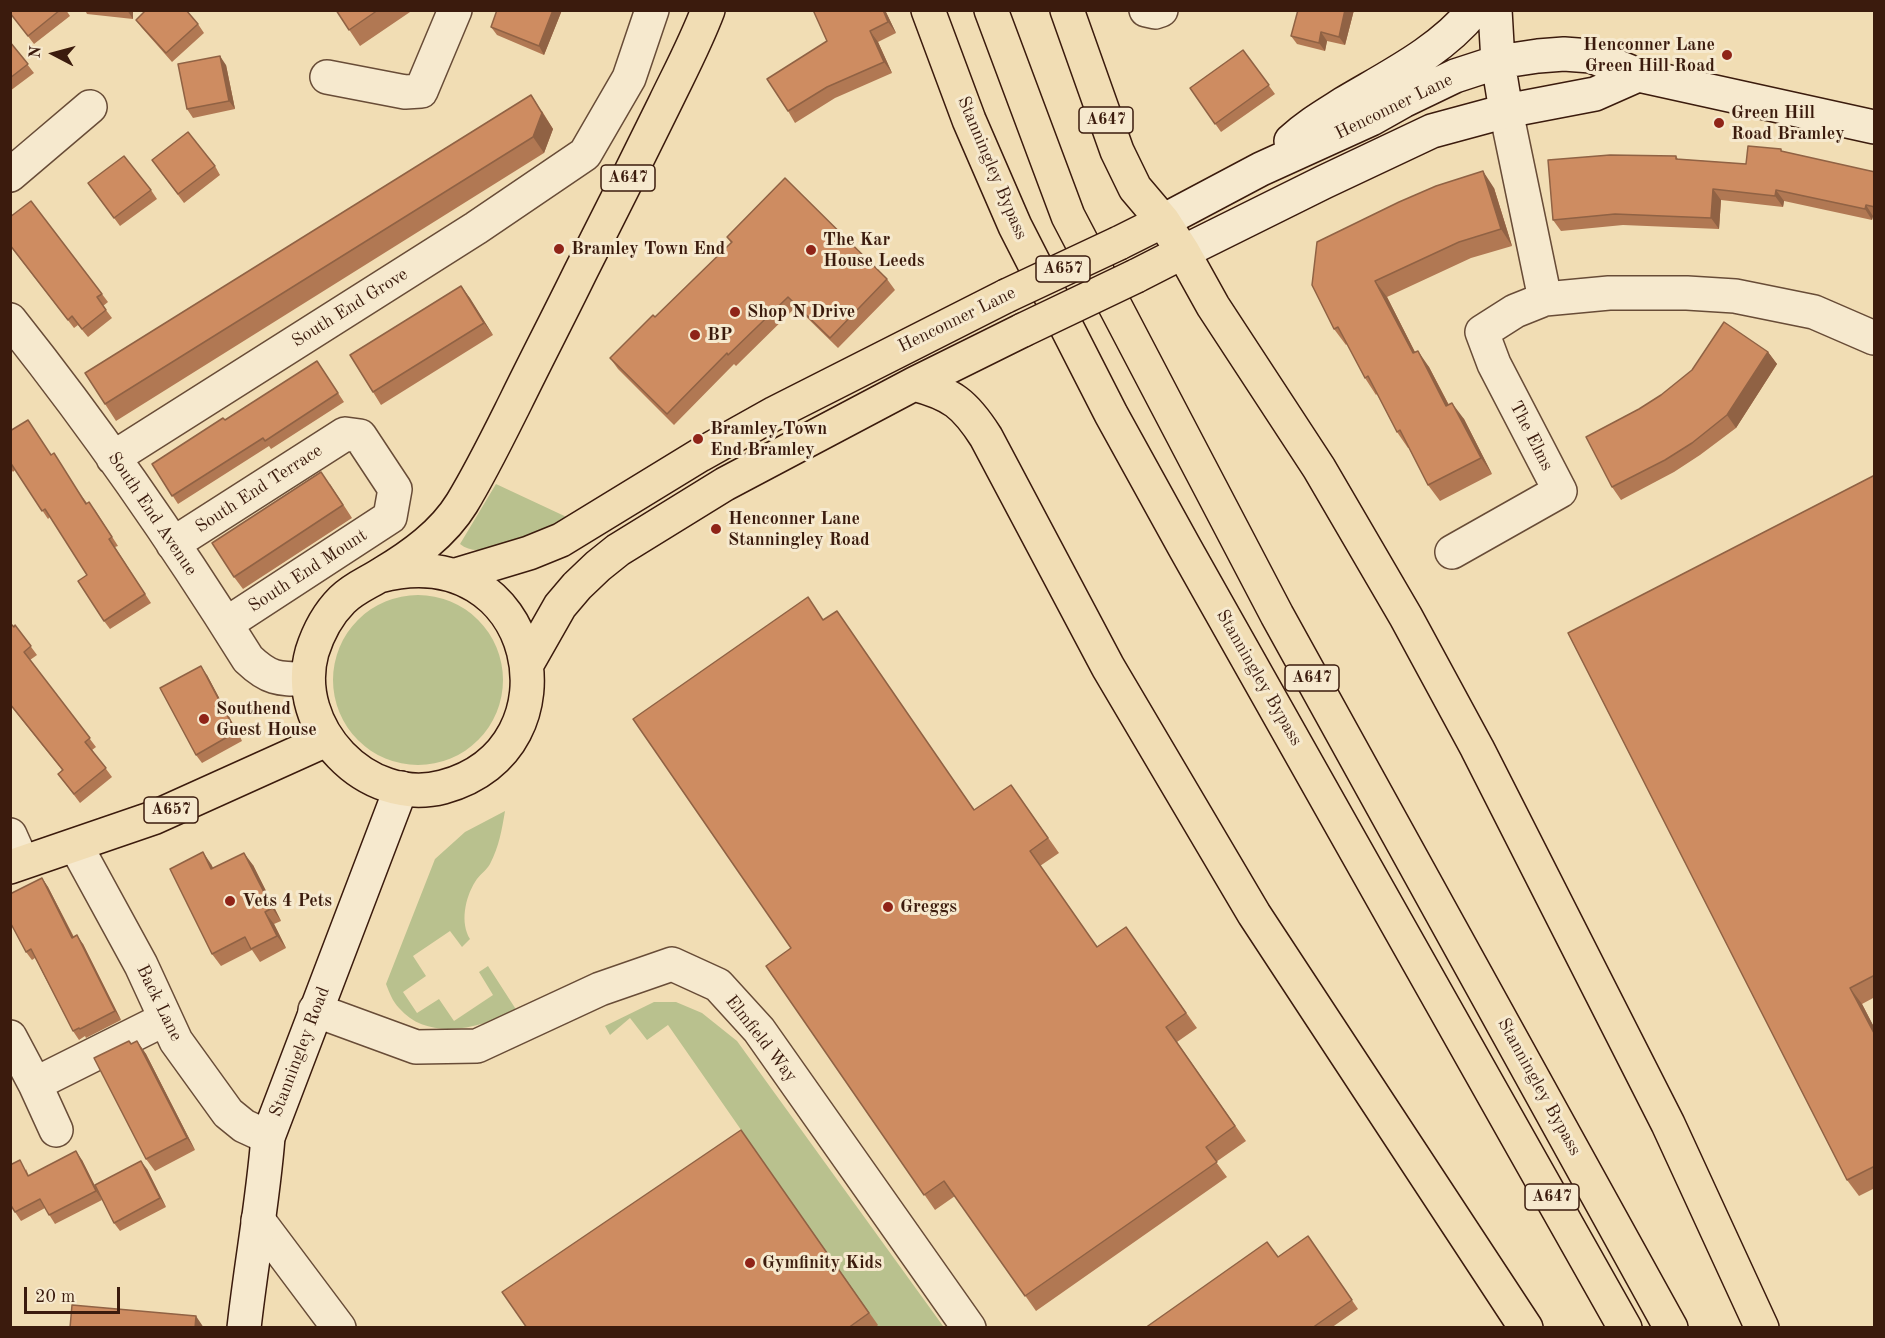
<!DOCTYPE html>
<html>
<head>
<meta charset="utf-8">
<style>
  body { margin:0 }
  #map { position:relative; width:1885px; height:1338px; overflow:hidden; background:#f1ddb4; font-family:"Old Standard TT",serif }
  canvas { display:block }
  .frame { position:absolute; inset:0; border:12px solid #3b1b0d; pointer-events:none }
  .north { position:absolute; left:24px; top:24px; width:60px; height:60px; -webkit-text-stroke:4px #f6e9ce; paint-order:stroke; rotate:276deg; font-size:16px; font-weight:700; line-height:24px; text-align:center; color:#3b1b0d }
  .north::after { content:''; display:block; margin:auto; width:21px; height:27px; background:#3b1b0d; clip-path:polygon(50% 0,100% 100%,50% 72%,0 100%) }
  .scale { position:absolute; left:24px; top:1287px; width:96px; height:27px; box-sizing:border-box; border:3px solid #3b1b0d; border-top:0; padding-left:8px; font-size:18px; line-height:21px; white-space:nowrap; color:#3b1b0d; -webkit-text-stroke:4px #f6e9ce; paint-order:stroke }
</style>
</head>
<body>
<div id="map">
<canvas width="1885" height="1338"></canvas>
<div class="frame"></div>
<div class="north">N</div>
<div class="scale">20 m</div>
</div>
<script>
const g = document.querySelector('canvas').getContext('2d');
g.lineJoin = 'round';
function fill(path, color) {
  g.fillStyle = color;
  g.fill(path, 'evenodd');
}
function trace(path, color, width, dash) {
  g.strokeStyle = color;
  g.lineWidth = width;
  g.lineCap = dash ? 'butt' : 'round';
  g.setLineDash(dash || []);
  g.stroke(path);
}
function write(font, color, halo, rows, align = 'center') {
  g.font = font + ' "Old Standard TT",serif';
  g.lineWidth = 6;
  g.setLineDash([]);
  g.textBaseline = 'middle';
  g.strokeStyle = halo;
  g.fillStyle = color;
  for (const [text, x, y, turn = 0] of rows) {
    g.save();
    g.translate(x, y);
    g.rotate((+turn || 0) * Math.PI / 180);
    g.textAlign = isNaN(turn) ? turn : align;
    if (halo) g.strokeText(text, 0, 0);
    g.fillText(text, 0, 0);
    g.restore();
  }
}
fill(new Path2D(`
  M496 484 573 520C547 529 504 549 478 550 471 550 465 548 460 544Z
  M333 680a85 85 0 1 1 170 0a85 85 0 1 1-170 0Z
  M505 811C502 829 499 847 490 864 486 871 479 875 475 882 465 898 460 923 470 939L462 947 450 931 413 956 426 976 403 992 417 1013 439 999 454 1021 493 995 479 972 488 966 517 1011C482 1027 429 1043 399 1008 393 1002 389 992 386 984L435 859 465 832Z
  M654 1002H676L702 1013 737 1041 943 1326 940 1328 875 1327 877 1325 668 1025 647 1040 630 1018 610 1035 605 1026Z`), '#b9c18e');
const street = new Path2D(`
  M1146 10 1155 12 1161 10
  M327 77 405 92 421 91 455 10
  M10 175 90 107
  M1545 299 1609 293H1687L1735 296 1814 312 1874 338
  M10 320C96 428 175 542 248 659 270 680 279 679 308 679
  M113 458 476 228 585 154 629 78 652 10
  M173 544 345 434 360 436 395 489 390 517 226 624
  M1452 552 1560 491 1494 364 1482 332 1515 311 1545 299 1506 111
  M10 835 22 862
  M76 846 141 965 176 1041 228 1113 244 1126 268 1137
  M315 1010 416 1047 477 1046 600 989 672 964 718 985 759 1030 969 1328
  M10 1037 35 1084 56 1130
  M35 1084 165 1019
  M258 1220 339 1328`);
const secondary = new Path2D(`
  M1495 10 1498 62 1506 111
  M1291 141C1307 126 1324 116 1343 104 1388 77 1440 52 1474 10
  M1163 221 1261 169 1371 119 1403 101 1455 76 1498 62 1538 56 1564 54 1591 56 1638 75 1874 127
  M1183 252 1324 182 1432 131 1506 111 1595 94 1638 75
  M244 1328C251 1264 263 1201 268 1137L401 788`);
const primary = new Path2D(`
  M928 10 969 120 1015 226 1111 414 1185 548 1625 1328
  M991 10 1068 216 1277 615 1671 1328
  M1067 10 1117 151 1135 188 1163 221 1183 252 1213 306 1319 468 1406 617 1477 748 1668 1124 1762 1328
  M1119 243 1163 221
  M1136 276 1183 252
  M914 384C952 394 965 404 986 437L1108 667 1254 914 1526 1328
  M456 575 529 553 561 540 700 455 775 413 1006 296
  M379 576C538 534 584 749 443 787 366 807 291 727 312 652 318 633 327 615 342 600 354 588 368 583 382 574 412 556 443 534 462 503 482 470 499 435 516 401 537 358 559 316 580 273 609 216 637 160 665 103 680 72 696 42 708 10
  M527 664 560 606 577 586 598 566 618 550 725 484 914 384 1023 330
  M10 867 153 818 326 740`);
trace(street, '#684c37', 36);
trace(secondary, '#3b1b0d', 36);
trace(primary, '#3b1b0d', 36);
trace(street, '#f6e9ce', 33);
trace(secondary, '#f6e9ce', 33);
trace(primary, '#f1ddb4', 33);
const primaryBridge = new Path2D(`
  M1006 296 1119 243
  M1023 330 1136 276`);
trace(primaryBridge, '#3b1b0d', 36, []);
trace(primaryBridge, '#f1ddb4', 33);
fill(new Path2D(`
  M10 10H66L70 16 34 44 10 13Z
  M85 10H133V19L87 14Z
  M336 10H413L360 46Z
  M562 10 544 55 497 35 491 27Z
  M813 10H885L896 33 878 42 892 73 835 98 795 123 788 111 827 41Z
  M1354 10 1345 45 1327 41 1325 51 1297 44 1291 36Z
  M1852 10H1875V12Z
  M136 20 198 24 204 33 172 62 142 28Z
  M10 42 34 73 10 91Z
  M1243 50 1275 94 1221 132 1190 88Z
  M226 65 235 109 193 118 187 109Z
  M542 111 553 129 544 153 116 421 105 404Z
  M1781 149 1782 152 1875 172V216H1873L1872 220 1784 201 1783 207 1721 200 1719 229 1623 225 1561 231 1553 220 1676 156 1678 159 1746 164Z
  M152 160 215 166 220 175 184 203Z
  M88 183 151 190 157 199 120 226Z
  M1494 188 1512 246 1471 258 1387 297 1415 352 1429 367 1449 405 1464 419 1492 474 1440 501 1428 485 1409 448H1408L1397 432 1377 394 1376 395 1365 378 1347 344 1346 345 1334 329 1312 285Z
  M10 217 102 294 108 302 103 306 112 318 88 337 78 325 74 328 10 246Z
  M727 237 887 279 895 290 838 348 796 307 736 366 734 364 674 425 618 369 610 358 655 317 731 243Z
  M461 286 493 335 381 405 373 392Z
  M1768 352 1777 364 1736 428 1700 455 1674 472 1621 500 1612 487Z
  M317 361 344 402 271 449 269 446 178 504 152 464 225 420Z
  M10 431 51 455 87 503 95 510 118 546 115 547 151 603 110 629 104 621 87 575 50 517 48 519 15 470 13 472 10 468Z
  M1875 475V997L1862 1004 1875 1029V1188L1859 1196 1847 1180 1568 633Z
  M330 484 352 518 243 589 234 577Z
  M824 620 975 810 1011 785 1059 853 1040 866 1097 947 1126 927 1197 1028 1177 1042 1246 1141 1216 1162 1227 1177 1036 1311 955 1196 935 1210 766 966 791 948Z
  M10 623 14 627 15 625 37 655 30 660 96 747 92 750 112 777 80 803 58 774 62 770 10 705Z
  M207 675 242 741 202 763 196 755Z
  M211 864 213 868 253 865 281 921 274 924 286 948 260 962 252 950 221 966 212 954Z
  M42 878 48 887 74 937 83 944 121 1020 86 1038 85 1036 79 1040 73 1031 35 958 32 960 26 952Z
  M129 1041 131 1044 137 1041 146 1054 195 1150 155 1171 146 1159Z
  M741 1130 878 1325 875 1328H527Z
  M82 1160 102 1200 55 1224 45 1208 21 1221 15 1212 26 1169 29 1176Z
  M147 1169 166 1207 120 1231 114 1223Z
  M1308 1236 1358 1309 1331 1328H1145L1278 1257Z`), '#b17853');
fill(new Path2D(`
  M127 10H133V19Z
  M553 10H562L544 55 539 46Z
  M883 10H885L896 33 888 22Z
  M1345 10H1354L1345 45 1339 37Z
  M870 31 878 42 892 73 884 62Z
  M1321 32 1327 41 1325 51 1319 43Z
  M220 56 226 65 235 109 229 101Z
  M531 95 553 129 544 153 533 137Z
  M1483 171 1494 188 1512 246 1501 229Z
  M1713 189 1721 200 1719 229 1711 218Z
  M1776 190 1784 201 1783 207 1775 196Z
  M1866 205 1873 216 1872 220 1865 209Z
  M1375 281 1387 297 1424 370 1413 353Z
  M461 286 470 298 493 335 484 323Z
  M1418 351 1429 367 1458 423 1446 406Z
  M1768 352 1777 364 1736 428 1727 415Z
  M1452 403 1464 419 1492 474 1481 458Z
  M201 666 207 675 242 741 236 732Z
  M203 852 211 864 220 882 211 869Z
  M244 853 253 865 281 921 272 908Z
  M42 878 48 887 78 946 72 938Z
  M265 912 274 924 286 948 277 936Z
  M77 935 83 944 121 1020 115 1011Z
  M1850 988 1862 1004 1875 1029V1035Z
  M137 1041 146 1054 195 1150 187 1138Z
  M76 1151 82 1160 102 1200 96 1191Z
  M141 1161 147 1169 166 1207 160 1198Z
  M196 1316 204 1328H195Z`), '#906244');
const building = new Path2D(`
  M10 10H60L28 36 10 13Z
  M146 10H186L198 24 166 53 136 20Z
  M336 10H378L349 30Z
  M497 10H553L539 46 491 27Z
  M813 10H883L888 22 870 31 884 62 827 87 788 111 767 79 827 41Z
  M1298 10H1345L1339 37 1321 32 1319 43 1291 36Z
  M10 42 28 64 10 78Z
  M1243 50 1269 85 1215 124 1190 88Z
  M220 56 229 101 187 109 178 64Z
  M531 95 542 113 533 137 105 404 85 373Z
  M188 132 215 166 178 194 152 160Z
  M1748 146 1781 149V151L1875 172V207L1866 205 1865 209 1776 190 1775 196 1713 189 1711 218 1615 214 1553 220 1548 160 1610 155 1676 156V159L1746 164Z
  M124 156 151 190 114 218 88 183Z
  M1483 171 1501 229 1459 242 1375 281 1413 353 1418 351 1446 406 1452 403 1481 458 1428 485 1400 430 1397 432 1368 376 1365 378 1338 327 1334 329 1312 285 1317 242 1399 202 1436 186Z
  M785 178 887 279 830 338 788 297 728 355 727 353 667 414 610 358 653 315 655 317 732 242 727 237Z
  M31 201 102 294 97 297 106 310 82 329 72 316 68 320 10 245V217Z
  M461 286 484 323 373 392 350 355Z
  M1724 322 1768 352 1727 415 1692 443 1665 460 1612 487 1586 437 1639 409 1661 395 1692 370Z
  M317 361 338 393 265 441 263 438 172 496 152 464 223 418 225 420Z
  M28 420 51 455 54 453 86 504 89 502 112 537 109 539 145 594 104 621 78 581 87 575 45 509 42 511 10 462V431Z
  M321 472 343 505 234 577 212 543Z
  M1875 475V975L1850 988 1875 1035V1166L1847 1180 1568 633Z
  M808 597 823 620 837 611 974 810 1011 785 1048 838 1030 851 1097 947 1126 927 1186 1013 1166 1027 1235 1126 1206 1147 1217 1162 1025 1296 944 1181 924 1195 766 966 791 948 633 719Z
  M10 623 14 627 15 625 31 646 24 652 90 738 85 742 106 768 74 794 58 774 63 770 10 704Z
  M201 666 236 732 196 755 160 688Z
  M203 852 211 869 244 853 272 908 265 912 277 936 251 949 245 937 212 954 170 869Z
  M42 878 72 938 77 935 115 1011 80 1029 79 1028 73 1031 31 949 26 952 10 922V894Z
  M129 1041 131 1044 137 1041 187 1138 146 1159 94 1058Z
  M741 1130 869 1313 848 1328H527L502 1292Z
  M76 1151 96 1191 49 1215 40 1199 15 1212 10 1204V1165L20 1160 28 1176Z
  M141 1161 160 1198 114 1223 95 1185Z
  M1308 1236 1352 1300 1312 1328H1145L1267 1242 1278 1257Z
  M72 1305 196 1316 195 1328H70Z`);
fill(building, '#ce8c61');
trace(building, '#906244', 1.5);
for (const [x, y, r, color] of [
  [1727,55,6,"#8f2418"],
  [1719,123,6,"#8f2418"],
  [559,249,6,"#8f2418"],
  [811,250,6,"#8f2418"],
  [735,312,6,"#8f2418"],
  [695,335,6,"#8f2418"],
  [698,439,6,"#8f2418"],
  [716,529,6,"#8f2418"],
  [204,719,6,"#8f2418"],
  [230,901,6,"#8f2418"],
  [888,907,6,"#8f2418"],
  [750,1263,6,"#8f2418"]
]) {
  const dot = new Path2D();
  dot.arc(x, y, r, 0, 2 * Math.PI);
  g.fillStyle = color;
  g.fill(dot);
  trace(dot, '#f6e9ce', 2);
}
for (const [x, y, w] of [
  [1106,120,54],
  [628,178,54],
  [1063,269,54],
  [1312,678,54],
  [171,810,54],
  [1552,1197,54]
]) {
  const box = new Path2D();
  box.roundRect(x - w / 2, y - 13, w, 26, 4.5);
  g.fillStyle = '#f6e9ce';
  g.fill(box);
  trace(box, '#3b1b0d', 1.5);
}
write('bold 16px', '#3b1b0d', null, [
  ["A647",1106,120],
  ["A647",628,178],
  ["A657",1063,269],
  ["A647",1312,678],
  ["A657",171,810],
  ["A647",1552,1197]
]);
write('bold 18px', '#3b1b0d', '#f6e9ce', [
  ["Henconner Lane",1715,45,"right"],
  ["Green Hill Road",1715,66,"right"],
  ["Green Hill",1731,113],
  ["Road Bramley",1731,134],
  ["The Kar",823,240],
  ["House Leeds",823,261],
  ["Bramley Town End",571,249],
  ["Shop N Drive",747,312],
  ["BP",707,335],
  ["Bramley Town",710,429],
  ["End Bramley",710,450],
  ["Henconner Lane",728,519],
  ["Stanningley Road",728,540],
  ["Southend",216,709],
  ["Guest House",216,730],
  ["Vets 4 Pets",242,901],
  ["Greggs",900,907],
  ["Gymfinity Kids",762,1263]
], 'left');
write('18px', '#3b1b0d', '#f6e9ce', [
  ["Henconner Lane",1394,107,-26],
  ["Stanningley Bypass",992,168,67],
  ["South End Grove",350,308,-32],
  ["Henconner Lane",957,320,-26],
  ["The Elms",1531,436,63],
  ["South End Terrace",259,489,-33],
  ["South End Avenue",152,514,56],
  ["South End Mount",308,571,-33],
  ["Stanningley Bypass",1259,678,60],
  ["Back Lane",159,1003,64],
  ["Elmfield Way",761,1039,52],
  ["Stanningley Road",300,1052,-69],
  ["Stanningley Bypass",1539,1087,61]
]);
</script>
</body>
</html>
